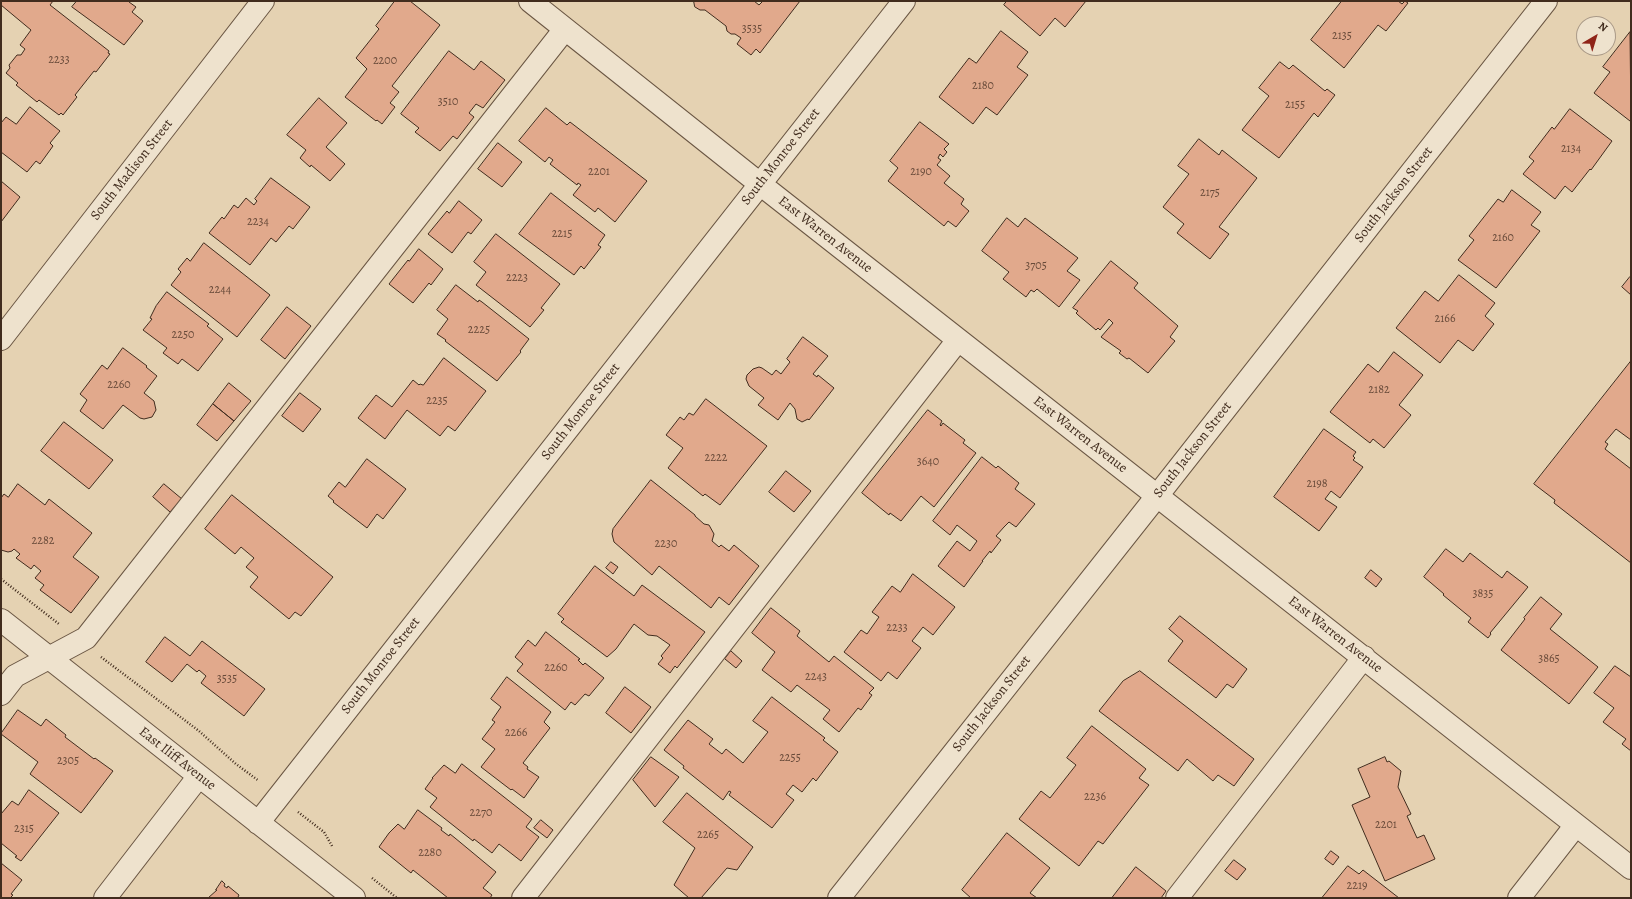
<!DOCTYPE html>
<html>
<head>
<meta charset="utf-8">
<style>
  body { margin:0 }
  #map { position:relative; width:1632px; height:899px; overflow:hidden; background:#e5d2b2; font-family:Alegreya,serif }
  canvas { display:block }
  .frame { position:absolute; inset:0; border:2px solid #412c1e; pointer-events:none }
  .north { position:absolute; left:1576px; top:16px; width:40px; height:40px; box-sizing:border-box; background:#eee2cd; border:1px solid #a99987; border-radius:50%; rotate:38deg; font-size:11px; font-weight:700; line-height:16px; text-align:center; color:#412c1e }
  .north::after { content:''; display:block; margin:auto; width:14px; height:18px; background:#8f2418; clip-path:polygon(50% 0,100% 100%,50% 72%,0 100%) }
</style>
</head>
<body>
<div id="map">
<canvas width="1632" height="899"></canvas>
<div class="frame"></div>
<div class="north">N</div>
</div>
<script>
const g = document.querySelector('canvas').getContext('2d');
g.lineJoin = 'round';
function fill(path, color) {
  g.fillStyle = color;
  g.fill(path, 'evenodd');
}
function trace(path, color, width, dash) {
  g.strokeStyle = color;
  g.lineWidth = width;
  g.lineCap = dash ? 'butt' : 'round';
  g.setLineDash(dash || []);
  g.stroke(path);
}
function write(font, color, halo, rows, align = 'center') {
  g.font = font + ' Alegreya,serif';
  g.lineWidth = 3.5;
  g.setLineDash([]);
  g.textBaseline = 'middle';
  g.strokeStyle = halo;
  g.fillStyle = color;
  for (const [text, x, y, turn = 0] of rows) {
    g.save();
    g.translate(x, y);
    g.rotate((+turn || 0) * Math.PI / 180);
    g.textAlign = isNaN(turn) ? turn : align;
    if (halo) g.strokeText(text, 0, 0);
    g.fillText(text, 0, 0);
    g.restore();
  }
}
const building = new Path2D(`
  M1 1H53L50 5 109 51 108 53 110 54 96 72 94 71 75 95 77 97 63 115 61 113 59 115 39 100 37 102 16 85 18 83 6 73 10 68 9 65 17 55H21L25 49 20 45 31 30 1 5Z
  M77 1H129V2L136 7 132 12 143 21 124 45 72 7Z
  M395 1H410L440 25 392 86 399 92 390 103 395 107 382 124 377 120 376 121 345 97 367 69 356 58 379 29 376 26Z
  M694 1H754L759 5 763 1H800L760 53 756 49 751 55 737 44 741 38 735 34H731L727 31 726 26 705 10H700L695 7Z
  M1007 1H1086L1065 27 1055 18 1040 36 1004 5Z
  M1342 1H1398L1402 4 1405 1 1408 3 1386 31 1378 25 1344 68 1311 40Z
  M1001 31 1028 52 1017 67 1028 75 997 115 986 107 973 124 939 97 969 58 976 63Z
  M1630 32 1631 119 1630 121 1594 93 1610 72 1603 67Z
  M449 51 474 70 481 61 505 80 483 108 476 104 469 113 474 117 457 139 453 136 440 151 415 132 419 128 401 114Z
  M1280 62 1289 69 1293 65 1325 91 1327 89 1335 95 1318 117 1314 113 1279 158 1242 130 1269 96 1259 88Z
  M319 98 347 123 326 147 345 164 330 181 311 165 310 167 300 158 306 150 287 135Z
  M30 107 60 131 50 143 53 146 40 164 36 161 27 172 1 152V123L6 117 16 124Z
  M546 108 567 125 570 122 647 181 615 222 598 208 595 212 573 195 581 185 578 183 577 185 550 164 553 160 549 157 545 162 519 141Z
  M1570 109 1612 141 1591 170 1590 169 1572 192 1565 186 1555 199 1523 174 1534 161 1529 157 1552 127 1554 129Z
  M920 122 949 144 944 149 947 152 943 157 940 154 938 158 941 160 937 165 950 176 944 183 964 199 961 204 969 211 956 227 948 221 944 226 888 181 898 168 890 161Z
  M1199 139 1219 155 1222 150 1257 178 1219 227 1229 234 1210 259 1177 233 1184 224 1163 207 1189 174 1178 166Z
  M498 143 522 162 502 187 478 169Z
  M271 178 310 207 293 229 289 226 276 242 271 238 250 265 209 233 222 217 224 219 234 205 238 208 246 198 254 205 257 201 255 199Z
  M1 181 20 197 1 222Z
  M1512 190 1541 212 1531 225 1540 231 1496 288 1458 260 1474 240 1469 236 1498 199 1503 202Z
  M551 193 605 235 598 245 601 247 584 269 581 266 574 275 519 234Z
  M459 201 482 220 471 234 468 232 452 253 428 234 447 211 449 213Z
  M1007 218 1018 227 1025 218 1078 258 1067 271 1080 280 1059 307 1037 289 1034 292 1031 290 1026 297 1003 279 1009 272 982 251Z
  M496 234 560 284 541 308 544 310 530 327 476 285 486 272 474 262Z
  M204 243 270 295 237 337 171 285 181 272 178 269 187 258 190 261Z
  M419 249 443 269 431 285 429 283 413 303 389 284 408 260 409 261Z
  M1111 261 1138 283 1134 288 1178 326 1170 337 1175 341 1148 373 1129 358 1127 359 1119 353 1121 351 1101 337 1113 323 1109 319 1100 330 1098 328 1096 330 1078 315 1076 313 1078 311 1073 308Z
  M1459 275 1495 303 1485 316 1494 324 1473 351 1458 340 1440 363 1396 328 1425 291 1438 301Z
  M1630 277 1631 278V295L1622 287Z
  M456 285 478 302 479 300 482 302 529 339 520 351 521 352 497 381 445 341 446 340 437 334 448 319 437 310Z
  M167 292 209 324 207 326 223 339 198 371 182 359 178 364 163 353 167 348 143 330 152 319 150 318 156 306Z
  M287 307 311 326 285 359 261 340Z
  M803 337 828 356 813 374 817 377 818 375 834 388 809 420 808 419 802 422 797 419 795 409 790 403 778 420 758 405 764 398 749 386 746 379 747 375 753 369 759 367 762 368 772 375 776 370 781 374 790 362 787 359Z
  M123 348 147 366 146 367 157 376 144 393 154 401 156 410 152 417 144 419 140 418 123 405 103 429 80 411 87 400 80 394 102 365 107 369Z
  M1394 352 1423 375 1399 405 1411 415 1384 448 1373 439 1370 443 1330 412 1368 364 1378 372Z
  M444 358 486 391 455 431 448 426 440 436 407 410 385 439 358 418 376 395 392 407 413 380 419 385 420 384 423 385Z
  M1631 361V440L1616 429 1605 442 1608 444 1605 449 1631 469V563L1554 503 1555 500 1534 484Z
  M229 383 251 401 234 421 213 404Z
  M300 393 321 409 303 432 282 416Z
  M706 399 767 446 720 505 705 494 703 496 668 468 683 448 666 435 680 417 684 420 689 413 693 415Z
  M213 404 234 421 217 441 197 425Z
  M928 410 942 421 940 425 941 426 943 423 965 440 963 443 976 453 934 507 921 496 901 521 890 513 889 515 862 493Z
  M64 422 113 460 89 489 41 451Z
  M1324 429 1356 452 1353 456 1355 458 1353 460 1363 467 1340 498 1331 491 1325 499 1337 507 1319 531 1274 497Z
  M982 457 996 468 998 466 1019 483 1015 489 1035 504 1016 527 1009 522 1004 527 996 536 1001 540 991 553 990 551 982 561H983L964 587 938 566 957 541 970 551 977 541 957 525 950 535 933 521Z
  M367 459 406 489 383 519 377 514 367 528 333 502 334 501 328 496 339 482 345 487Z
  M786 471 811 491 794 512 769 492Z
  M651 480 695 515V516L704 524 709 525 714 534 712 541 719 547 721 545 729 551 734 545 759 566 729 605 719 597 711 608 659 566 652 575 614 542 612 534 613 529Z
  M18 484 45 505 49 499 92 533 73 557 99 577 71 613 40 590 44 585 35 578 41 571 34 565 31 569 16 558 20 554 14 549 12 551 8 552 1 550V498L4 494 8 497Z
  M164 484 182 499 170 512 153 497Z
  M232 495 333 577 301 616 295 612 289 619 250 587 258 577 246 567 254 558 241 547 235 554 205 529Z
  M1446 549 1463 562 1470 553 1502 578 1507 571 1528 587 1490 633 1491 634 1488 638 1468 622 1471 618 1443 595 1444 594 1424 577Z
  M611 562 618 567 613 574 606 568Z
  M595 566 634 596 642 585 705 632 677 668 675 666 670 673 658 664 663 658 661 656 670 645 657 636 648 635 634 624 616 649 607 657 561 622 564 619 558 614Z
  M1371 570 1382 579 1376 587 1365 578Z
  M913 574 955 607 933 635 923 627 912 641 921 648 897 679 888 672 881 681 844 652 861 630 867 634 879 617 872 612 892 586 900 592Z
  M1541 597 1562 614 1550 629 1598 667 1569 704 1501 650 1525 619 1524 618Z
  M771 608 800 631 797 636 829 662 834 656 874 688 869 693 872 695 861 710 858 708 839 732 823 719 830 710 797 685 791 692 762 670 775 652 752 633Z
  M1180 616 1247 669 1233 688 1227 684 1216 698 1168 661 1183 641 1169 629Z
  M546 632 580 659 578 660 583 665 585 663 604 678 589 696 585 694 575 705 571 702 565 710 517 671 523 664 515 657 528 640 535 646Z
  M165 637 190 656 202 641 265 689 244 716 201 683 206 676 199 670 197 672 187 664 172 682 146 662Z
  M731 651 742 661 736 668 725 659Z
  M1615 666 1631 677V751L1622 744 1626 739 1603 722 1614 708 1594 693Z
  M1140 671 1254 759 1234 786 1218 775 1213 781 1187 759 1178 771 1099 711 1123 681Z
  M507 677 551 712 544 722 550 728 523 763 528 767 527 769 539 777 524 798 512 789 511 790 481 767 495 749 482 739 495 722 492 720 501 707 491 699Z
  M625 687 651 707 631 733 606 713Z
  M772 697 825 738 823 740 838 752 816 781 813 778 802 792 793 785 786 794 794 800 772 828 729 795 731 792 729 791 723 800 683 768 684 766 664 750 688 720 713 739 709 744 722 754 726 749 743 763 768 732 753 721Z
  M18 710 41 726 46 719 66 735 65 737 94 759 95 758 113 771 81 813 30 774 38 762 1 734Z
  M1092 726 1146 769 1139 778 1149 785 1103 844 1098 841 1079 866 1019 819 1041 791 1050 798 1076 765 1067 758Z
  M651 757 679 777 655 807 633 780Z
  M1385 757 1387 762 1389 761 1401 771 1398 787 1411 814 1407 816 1417 838 1424 835 1435 859 1385 881 1352 805 1370 797 1358 769Z
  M462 764 532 819 526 827 539 837 521 861 499 844 492 853 474 839 473 841 430 807 437 798 425 789 433 778H432L444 765 455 773Z
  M29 790 59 813 21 861 15 857 17 856 1 843V814L12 801 18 805Z
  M687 793 753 847 737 870 727 868 701 898H689L674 885 695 848 663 822Z
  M418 810 442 828 441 830 449 836 450 834 455 838 496 872 483 888 492 895 490 898H448L413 870 411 873 379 847 389 833 398 824 404 829Z
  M541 820 553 830 547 838 534 828Z
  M1007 833 1050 868 1030 893 1037 898H971L962 890Z
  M1331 851 1339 857 1333 865 1325 859Z
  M1234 860 1246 869 1237 880 1225 871Z
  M1 863 22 880 11 894 13 895 10 898H1Z
  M1348 866 1359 874 1363 870 1399 898H1322Z
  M1136 867 1166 891 1161 898H1112Z
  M222 881 225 884 224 886 227 888 228 886 239 895 238 897 240 898H208L217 890H216Z`);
fill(building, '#e1a98c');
trace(building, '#412c1e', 1);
const minor = new Path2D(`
  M530 1 760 184 1631 868
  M1 339 263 1
  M1 620 354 898
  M1 694 15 676 86 638 565 29
  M258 823 904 1
  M105 898 199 776
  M523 898 958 340
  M839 898 1157 496 1546 1
  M1177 898 1364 657
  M1519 898 1576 825`);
trace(minor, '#6a5643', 24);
trace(new Path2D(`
  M1 579 59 624
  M101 657 199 731 236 764 259 781
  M298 812 324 832 332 846
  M372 878 397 898`), '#412c1e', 2.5, [1, 2]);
trace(minor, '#eee2cd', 22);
write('12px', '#694b3a', null, [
  ["3535",752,29],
  ["2135",1342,36],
  ["2233",59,60],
  ["2200",385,61],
  ["2180",983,86],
  ["3510",448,102],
  ["2155",1295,105],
  ["2134",1571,149],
  ["2201",599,172],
  ["2190",921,172],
  ["2175",1210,193],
  ["2234",258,222],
  ["2215",562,234],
  ["2160",1503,238],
  ["3705",1036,266],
  ["2223",517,278],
  ["2244",220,290],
  ["2166",1445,319],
  ["2225",479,330],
  ["2250",183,335],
  ["2260",119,385],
  ["2182",1379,390],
  ["2235",437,401],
  ["2222",716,458],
  ["3640",928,462],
  ["2198",1317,484],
  ["2282",43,541],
  ["2230",666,544],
  ["3835",1483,594],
  ["2233",897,628],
  ["3865",1549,659],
  ["2260",556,668],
  ["2243",816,677],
  ["3535",227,679],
  ["2266",516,733],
  ["2255",790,758],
  ["2305",68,761],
  ["2236",1095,797],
  ["2270",481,813],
  ["2201",1386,825],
  ["2315",24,829],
  ["2265",708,835],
  ["2280",430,853],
  ["2219",1357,886]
]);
write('14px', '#412c1e', '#eee2cd', [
  ["South Monroe Street",781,157,-52],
  ["South Madison Street",132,170,-52],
  ["South Jackson Street",1394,195,-52],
  ["East Warren Avenue",825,235,38],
  ["South Monroe Street",581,412,-52],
  ["East Warren Avenue",1080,435,38],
  ["South Jackson Street",1193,450,-52],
  ["East Warren Avenue",1335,635,38],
  ["South Monroe Street",381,666,-52],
  ["South Jackson Street",992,704,-52],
  ["East Iliff Avenue",177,759,38]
]);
</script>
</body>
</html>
